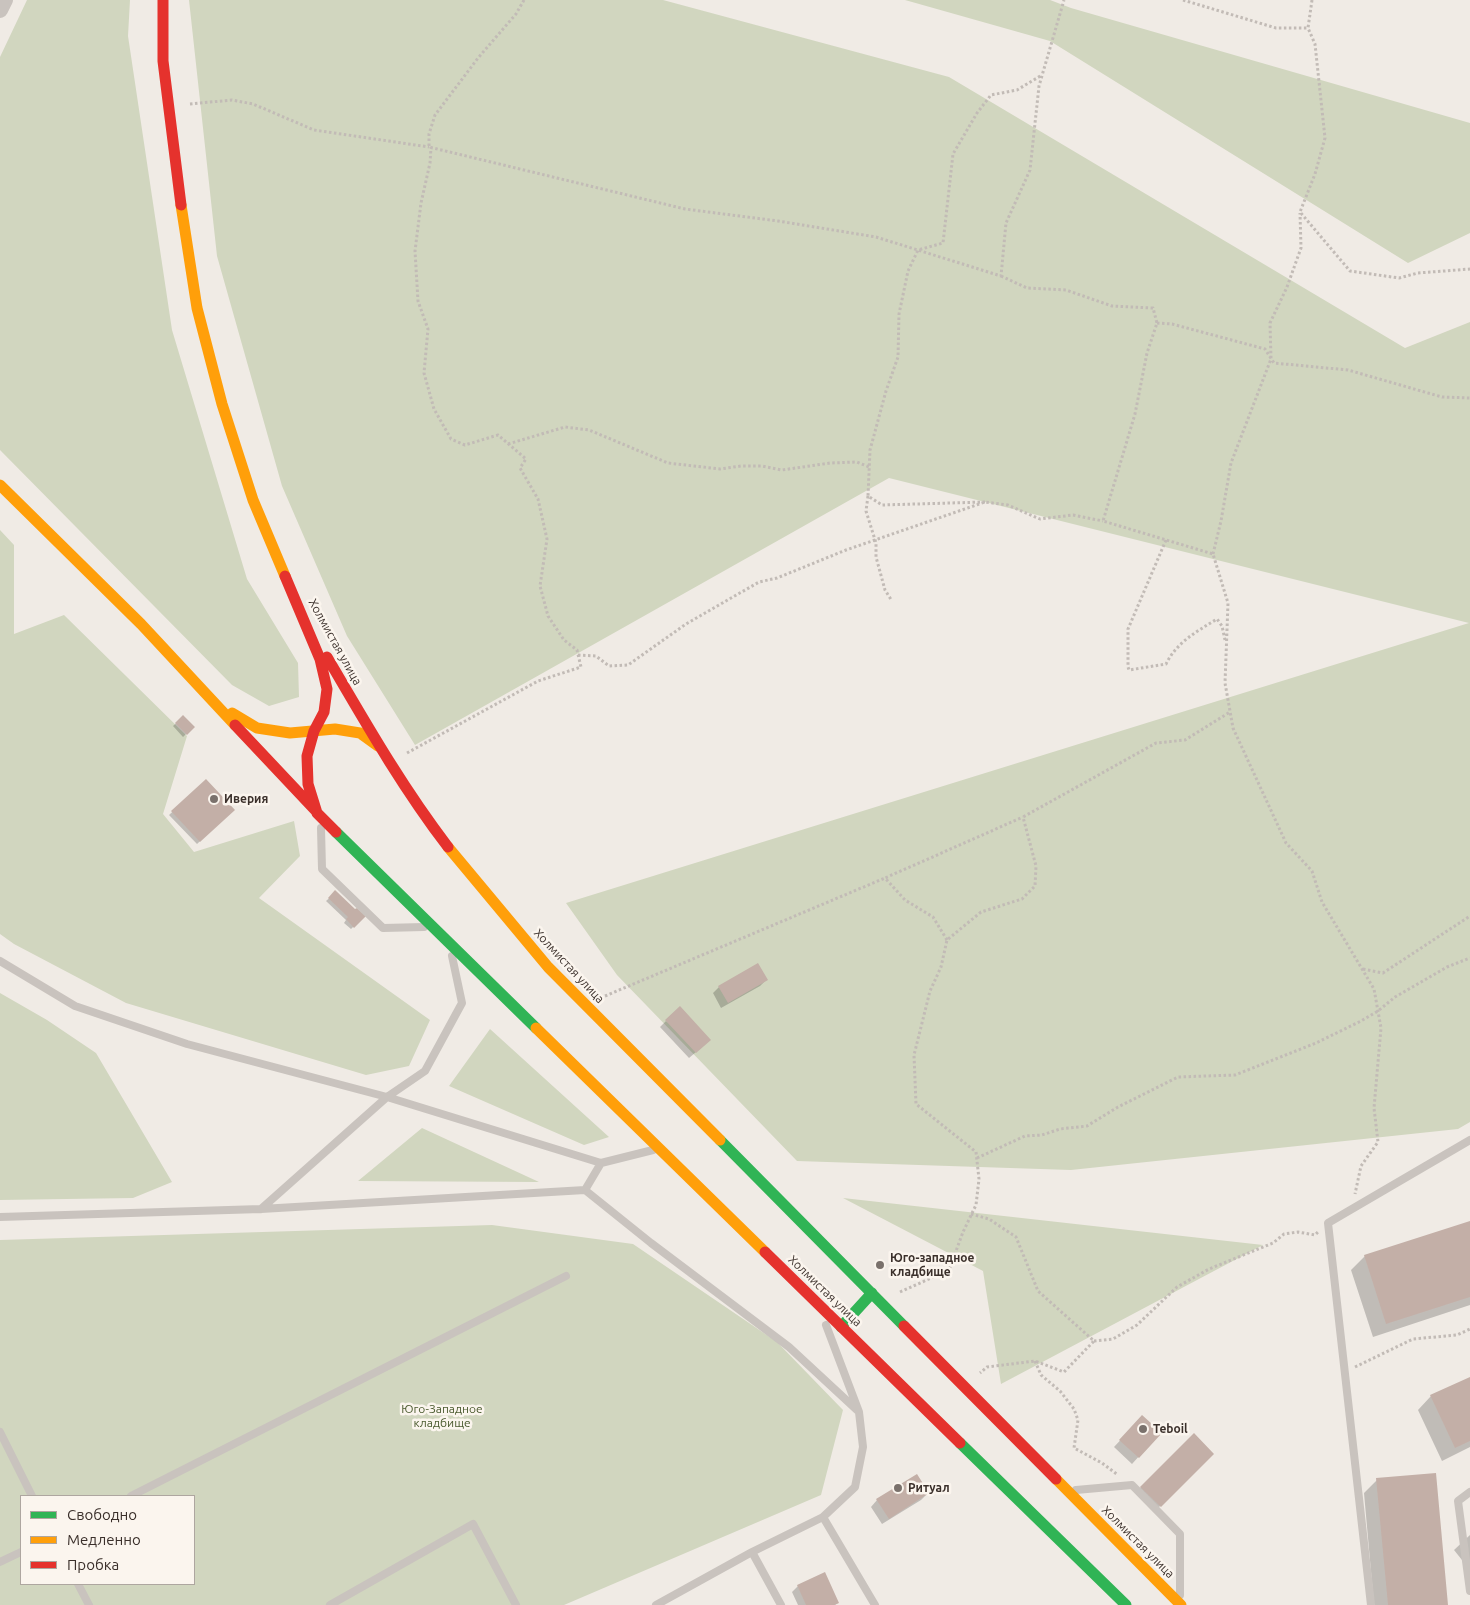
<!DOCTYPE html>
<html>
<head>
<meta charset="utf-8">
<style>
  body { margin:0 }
  #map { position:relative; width:1470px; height:1605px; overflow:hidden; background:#f0ebe5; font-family:Ubuntu,sans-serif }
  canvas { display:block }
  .legend { position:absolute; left:20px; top:1495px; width:175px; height:90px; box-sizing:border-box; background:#fbf5ee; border:1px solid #aea6a0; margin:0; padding:6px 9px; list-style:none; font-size:15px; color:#3b302b }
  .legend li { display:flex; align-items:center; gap:10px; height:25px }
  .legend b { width:25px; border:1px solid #aea6a0 }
</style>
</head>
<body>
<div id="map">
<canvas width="1470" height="1605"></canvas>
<ul class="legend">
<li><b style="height:6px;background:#30b455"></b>Свободно</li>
<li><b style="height:6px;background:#ff9f0a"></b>Медленно</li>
<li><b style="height:6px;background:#e5322d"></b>Пробка</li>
</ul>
</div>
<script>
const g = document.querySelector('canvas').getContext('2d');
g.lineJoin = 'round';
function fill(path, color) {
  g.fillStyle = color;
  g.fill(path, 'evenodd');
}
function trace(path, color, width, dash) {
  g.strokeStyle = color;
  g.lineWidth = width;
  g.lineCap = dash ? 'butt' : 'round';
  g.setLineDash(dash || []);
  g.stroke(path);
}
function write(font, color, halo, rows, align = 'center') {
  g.font = font + ' Ubuntu,sans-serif';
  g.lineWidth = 5;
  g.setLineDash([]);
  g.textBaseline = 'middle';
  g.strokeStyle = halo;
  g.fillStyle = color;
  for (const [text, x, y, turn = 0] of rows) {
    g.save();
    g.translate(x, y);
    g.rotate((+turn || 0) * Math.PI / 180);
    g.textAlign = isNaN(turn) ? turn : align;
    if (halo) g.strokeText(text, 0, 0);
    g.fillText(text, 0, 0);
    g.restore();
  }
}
fill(new Path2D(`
  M27 0H130L128 36 172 330 247 579 298 663 299 697 269 706 232 685 0 450V57Z
  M189 0H663L949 77 1405 348 1470 322V1122L1458 1129 1071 1170 797 1161 617 975 566 903 1469 623 889 478 415 745 347 636 282 486 217 256Z
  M905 0H1050L1071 8 1470 123V233L1408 263 1050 41Z
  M0 530 14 545V634L64 615 187 736 163 814 194 852 294 821 300 856 259 898 430 1020 409 1066 366 1075 126 1003 14 944 0 934Z
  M0 993 47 1020 96 1053 172 1182 133 1198 0 1200Z
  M490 1029 609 1137 584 1145 449 1086Z
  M422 1128 539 1182 358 1181Z
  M843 1198 1263 1245 1001 1384 983 1271Z
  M492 1225 633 1244 777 1342 843 1410 821 1495 564 1605H0V1240ZM21 1496H194V1584H21Z`), '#d1d6bf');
fill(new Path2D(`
  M183 717 193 727 183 737 173 726Z
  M206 781 233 810 197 844 169 815Z
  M336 892 355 911 364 916 351 929 344 923 346 920 326 901Z
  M766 980 760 986 721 1008 713 993 719 987Z
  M666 1021 703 1046 689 1058 660 1027Z
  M1470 1222V1305L1373 1337 1351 1270 1365 1256Z
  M1470 1378V1447L1442 1461 1418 1410 1431 1396Z
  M1142 1417 1160 1433 1132 1464 1114 1447Z
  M1194 1435 1213 1454 1157 1509 1138 1490Z
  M1377 1480 1447 1605H1374L1364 1493Z
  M928 1493 921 1500 882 1524 871 1507 877 1500Z
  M1470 1535V1570L1454 1550Z
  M798 1586 838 1603 835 1605H798L792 1592Z`), '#0003');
fill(new Path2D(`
  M183 715 195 727 187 735 175 723Z
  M206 779 235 810 200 842 171 811Z
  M335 890 355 909 357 908 366 916 354 928 346 919 348 917 328 898Z
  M758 963 768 980 728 1003 718 986Z
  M680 1006 711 1040 696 1053 665 1020Z
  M1470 1221V1297L1386 1324 1364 1255Z
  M1470 1377V1441L1455 1448 1430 1395Z
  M1142 1415 1162 1433 1139 1458 1119 1440Z
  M1194 1433 1214 1454 1161 1507 1140 1487Z
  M1436 1473 1448 1605H1388L1376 1478Z
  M917 1474 929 1493 889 1519 876 1499Z
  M825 1572 839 1603 834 1605H806L797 1585Z`), '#c3afa7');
trace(new Path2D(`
  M524 0 516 14 478 58 435 115 429 134V147L685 209 778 221 876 237 1001 276 1006 223 1030 170 1039 86 1064 0
  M1183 0 1276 28H1308
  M1312 0 1308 28 1315 44 1325 138 1315 174 1300 212 1350 271 1399 278 1418 273 1470 269
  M190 104 232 100 253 104 314 130 429 147
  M1001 276 1027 288 1066 290 1112 306 1153 308 1157 323 1147 353 1135 414 1103 521 1213 554 1228 603 1225 683 1233 728 1286 843 1312 871 1322 902 1374 989 1381 1028 1374 1108 1378 1142 1361 1166 1355 1194
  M1157 323 1172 324 1265 349 1274 363 1348 370 1442 397 1470 398
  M508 444 565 427 589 430 668 463 720 469 741 466H762L782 470 830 463 857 462 869 467
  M868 496 866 511 876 543V557L885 590 892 601
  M985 502 882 505 868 496 870 450 886 391 898 357 899 314 908 271 918 250 943 243 953 154 977 113 991 95 1017 90 1042 75
  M1166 540 1128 629V667L1129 670 1166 664C1177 642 1196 632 1217 619L1222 626 1225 640
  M1213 554 1221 521 1231 463 1271 359 1270 323 1287 287 1301 248 1300 213
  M578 655 596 656 609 666 628 665 686 624 759 582 777 578 846 550 985 502 1008 505 1040 519 1073 515 1103 521
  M407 753 538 681 581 667 577 650 564 640 548 616 540 586 547 539 538 499 520 468 526 459 498 435 465 445 451 439 434 409 424 373 428 329 418 301 415 251 421 203 430 163 431 147
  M947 940 933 917 905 900 885 878 1023 817
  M1363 969 1383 973 1470 916
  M605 996 885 878
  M977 1158 1025 1136 1042 1135 1060 1129 1087 1126 1118 1107 1178 1077 1235 1075 1316 1043 1361 1021 1378 1011 1395 997 1447 967 1470 958
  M971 1214 989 1219 1016 1237 1038 1291 1094 1341 1064 1372 1035 1361 987 1367 980 1373
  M900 1292 949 1270 963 1232 976 1205 979 1179 976 1152 916 1104 914 1055 930 991 941 967 947 940 981 912 1022 899 1035 886 1036 866 1023 817 1156 743 1185 740 1230 712
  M1094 1341 1113 1339 1137 1325 1177 1287 1209 1269 1273 1243 1284 1234 1298 1232 1315 1235 1318 1232
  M1035 1361 1041 1375 1060 1391 1074 1409 1078 1420 1074 1448 1102 1463 1118 1475
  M1355 1367 1413 1339 1457 1335 1470 1329`), '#c2bbb6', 3, [2.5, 2.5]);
trace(new Path2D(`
  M321 828 322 869 383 928 424 927
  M0 961 75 1006 187 1044 387 1097 601 1163
  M585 1190 651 1243 789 1347 857 1410
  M261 1209 387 1097 425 1071 462 1003 452 956
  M0 1217 261 1209 585 1190 601 1163 653 1150
  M0 1432 32 1496
  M1076 1490 1132 1485 1180 1534V1595
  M1470 1492 1458 1501 1470 1591
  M131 1496 566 1276
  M823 1517 875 1605
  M752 1552 781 1605
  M0 1562 21 1552
  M78 1584 89 1605
  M330 1605 473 1524 516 1605
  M656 1605 752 1552 823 1517 855 1487 863 1447 859 1412 826 1325
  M1371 1605 1328 1223 1470 1140`), '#c9c3be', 8);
trace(new Path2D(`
  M0 10 5 0`), '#c9c3be', 16);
trace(new Path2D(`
  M336 832 536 1028
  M720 1140 904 1326
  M841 1327 872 1293
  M960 1443 1126 1605`), '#30b455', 11);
trace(new Path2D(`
  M181 205 197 308 222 404 253 500 285 576
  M0 485 141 624 235 725
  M232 713 257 728 290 733 335 729 360 733 378 746
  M448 847 548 967 720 1140
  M536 1028 765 1252
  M1056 1479 1181 1605`), '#ff9f0a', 11);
trace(new Path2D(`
  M163 0V61L181 205
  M285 576 320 659 327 689 324 712 314 731 307 756 308 784 317 813 336 832
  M327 657C365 722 402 787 448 847
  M235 725 316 811
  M765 1252 960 1443
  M904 1326 1056 1479`), '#e5322d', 11);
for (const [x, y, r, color] of [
  [214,799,5,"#7a716c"],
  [880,1265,5,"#7a716c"],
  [1143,1429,5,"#7a716c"],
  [898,1488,5,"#7a716c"]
]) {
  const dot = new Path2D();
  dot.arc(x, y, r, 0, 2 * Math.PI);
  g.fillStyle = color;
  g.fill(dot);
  trace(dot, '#fbf5ee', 2);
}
write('12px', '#3b302b', '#fbf5ee', [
  ["Холмистая улица",335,642,61],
  ["Холмистая улица",569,966,47],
  ["Холмистая улица",825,1291,44],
  ["Холмистая улица",1138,1542,45]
]);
write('bold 12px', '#3b302b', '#fbf5ee', [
  ["Иверия",224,799],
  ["Юго-западное",890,1258],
  ["кладбище",890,1272],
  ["Teboil",1153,1429],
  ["Ритуал",908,1488]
], 'left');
write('12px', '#4a5a2e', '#fbf5ee', [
  ["Юго-Западное",442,1409],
  ["кладбище",442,1423]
]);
</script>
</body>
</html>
